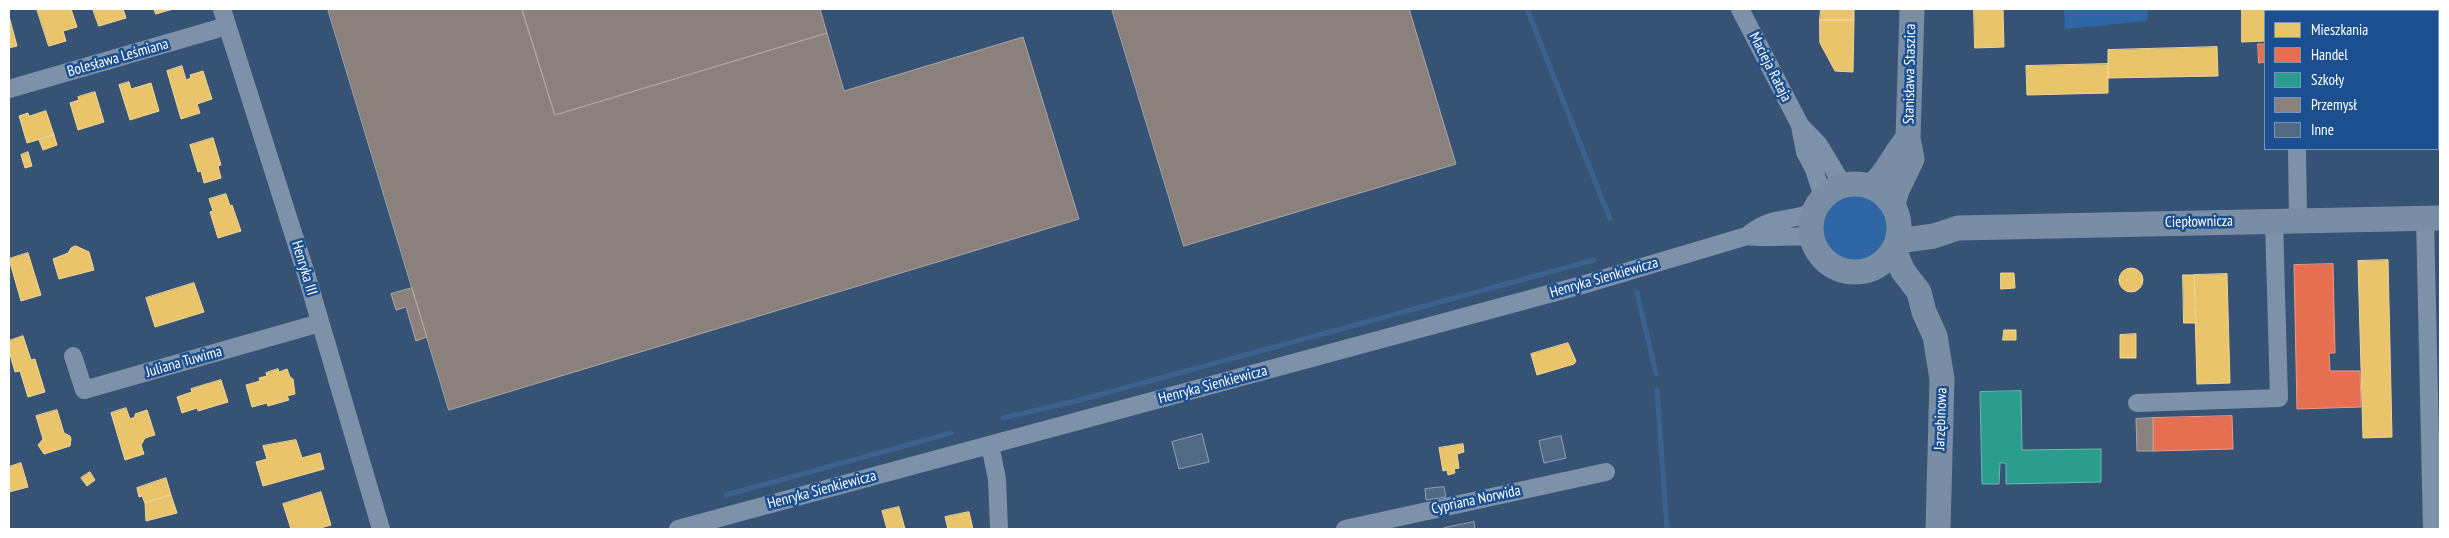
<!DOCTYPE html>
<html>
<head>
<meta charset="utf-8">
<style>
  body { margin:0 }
  #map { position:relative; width:2449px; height:538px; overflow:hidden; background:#365274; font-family:"PT Sans Narrow",sans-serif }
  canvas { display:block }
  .frame { position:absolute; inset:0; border:10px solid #fff; pointer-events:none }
  .legend { position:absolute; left:2264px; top:10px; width:175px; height:140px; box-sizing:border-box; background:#1b4f8f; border:1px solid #7695bc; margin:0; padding:6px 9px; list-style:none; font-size:15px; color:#fff }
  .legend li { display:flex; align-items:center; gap:10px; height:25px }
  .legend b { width:25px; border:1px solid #7695bc }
</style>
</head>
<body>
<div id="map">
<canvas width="2449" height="538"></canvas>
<div class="frame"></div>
<ul class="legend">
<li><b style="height:14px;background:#e9c46a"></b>Mieszkania</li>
<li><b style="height:14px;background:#e76f51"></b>Handel</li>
<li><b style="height:14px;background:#2a9d8f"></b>Szkoły</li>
<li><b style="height:14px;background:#8a817c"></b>Przemysł</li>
<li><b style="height:14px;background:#526984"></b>Inne</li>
</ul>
</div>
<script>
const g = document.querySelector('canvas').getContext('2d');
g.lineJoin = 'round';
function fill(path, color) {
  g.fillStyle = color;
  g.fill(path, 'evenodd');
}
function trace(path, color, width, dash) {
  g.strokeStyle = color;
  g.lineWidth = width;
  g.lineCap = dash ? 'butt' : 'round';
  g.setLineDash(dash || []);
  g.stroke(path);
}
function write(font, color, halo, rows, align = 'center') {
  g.font = font + ' "PT Sans Narrow",sans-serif';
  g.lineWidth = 5;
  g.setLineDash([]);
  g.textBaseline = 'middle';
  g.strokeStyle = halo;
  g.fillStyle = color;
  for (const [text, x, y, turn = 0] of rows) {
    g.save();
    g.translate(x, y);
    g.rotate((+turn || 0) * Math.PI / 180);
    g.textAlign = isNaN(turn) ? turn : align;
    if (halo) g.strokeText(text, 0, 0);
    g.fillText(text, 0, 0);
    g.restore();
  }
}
fill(new Path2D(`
  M2064 9H2148L2147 21 2065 29Z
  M1820 229a34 34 0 1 1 68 0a34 34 0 1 1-68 0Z`), '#2f66a5');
const homes = new Path2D(`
  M37 9H71L77 27 63 31 66 41 49 46Z
  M93 9H123L126 18 99 26Z
  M154 9H173L156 14Z
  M1821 9H1854V20H1820Z
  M1974 9H2003L2004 47 1975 48Z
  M2242 9H2270V11H2265V41L2242 42Z
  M2350 9H2391V11H2350Z
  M9 16 17 46 9 48Z
  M1820 20H1854L1853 72 1835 71 1820 43Z
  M2217 47 2218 76 2108 78V50Z
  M2108 64V93L2027 95 2026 66Z
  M182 66 186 80 191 78 190 75 203 71 212 99 197 104 200 113 181 119 167 71Z
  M129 82 131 89 151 83 159 111 130 120 119 85Z
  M95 92 104 122 78 130 70 103 79 100 78 97Z
  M46 111 54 135 27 143 19 116 28 113 29 116Z
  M54 135 57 145 43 150 39 140Z
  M213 138 221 165 218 166 221 178 204 183 201 171 198 172 190 145Z
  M28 152 32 166 25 168 21 155Z
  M226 194 230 206 232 205 241 231 218 238 210 212 213 211 209 199Z
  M76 246 89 252 94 270 59 279 53 259 68 253 71 248Z
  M28 253 41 295 21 301 9 259Z
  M2388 260 2392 437 2363 438 2358 261Z
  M2119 280a12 12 0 1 1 24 0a12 12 0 1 1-24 0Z
  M2001 273H2014L2015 288 2001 289Z
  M2227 274 2230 383 2197 384 2194 275Z
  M2183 275H2194L2196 323H2184Z
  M194 283 204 312 155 327 146 298Z
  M2004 330H2016V340H2003Z
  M2136 334V358H2120V335Z
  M23 336 31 360 35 359 45 392 28 397 20 371 15 372 9 351V341Z
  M1568 343 1576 361 1574 364 1537 375 1531 354Z
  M278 369 279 372 287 369 290 377 293 379 295 394 287 396 289 400 268 406 267 403 252 407 246 385 260 381 259 378 267 376 266 373Z
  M221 380 228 402 198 411 197 408 182 413 177 397 192 392 191 389Z
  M126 408 130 419 135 417V414L147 410 155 435 145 438 141 445 144 454 125 460 111 413Z
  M57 410 64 433 70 436 71 439 70 446 44 454 38 445 43 439 36 416Z
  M296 440 302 458 320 453 324 469 263 486 256 462 267 459 263 446Z
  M1463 444 1464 452 1457 454 1459 468 1454 469 1455 473 1448 475 1447 470 1443 471 1439 448Z
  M21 463 28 487 9 492V467Z
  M90 472 95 480 87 486 81 478Z
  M166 478 171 495 145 503 142 496 139 497 137 488Z
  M321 492 331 525 317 529H291L283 504Z
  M171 495 177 513 146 521 145 503Z
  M899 507 905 529H887L882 511Z
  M969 512 973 529H948L945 517Z`);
fill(homes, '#e9c46a');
trace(homes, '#f0d697', 1);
const shops = new Path2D(`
  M2311 9H2335V11H2311Z
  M2258 44H2265V62L2259 63Z
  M2333 264 2335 353H2329L2330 371H2360L2361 407 2297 409 2294 265Z
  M2232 416 2233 449 2153 451V418Z`);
fill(shops, '#e76f51');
trace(shops, '#ee9a85', 1);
const schools = new Path2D(`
  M2021 391 2022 450 2101 449V482L2006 484V463H2000L1999 484H1982L1980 392Z`);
fill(schools, '#2a9d8f');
trace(schools, '#6abab1', 1);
const industry = new Path2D(`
  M328 9H522L555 115 827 33 844 91 1023 37 1079 219 449 410Z
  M522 9H820L827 33 555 115Z
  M1112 9H1409L1456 164 1184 246Z
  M412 288 427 337 416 341 406 307 396 310 391 294Z
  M2153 418V451H2137L2136 419Z`);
fill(industry, '#8a817c');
trace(industry, '#ada7a3', 1);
trace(new Path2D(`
  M1527 9 1610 219
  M1637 292 1656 374
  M1657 390 1667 529
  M1003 418 1080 400 1594 260
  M726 495 951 433`), '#3b618d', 5);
const building = new Path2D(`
  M1202 434 1209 462 1179 469 1172 442Z
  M1561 436 1566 458 1544 463 1539 441Z
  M1444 487 1446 497 1426 500 1425 489Z
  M1474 522 1475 529H1444V528Z`);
fill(building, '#526984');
trace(building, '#92a2b6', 1);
trace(new Path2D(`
  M222 9 307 277 381 529
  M1740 9 1800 125 1819 145 1840 180 1847 184
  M2293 9V11
  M9 89 227 26
  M1800 126 1805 152 1814 169 1823 197
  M2297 149 2298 220
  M2425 218 2432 529
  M1747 236C1768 239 1789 235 1811 237
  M73 356 84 390 320 323
  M2137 403 2279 398 2274 221
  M990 445 997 479 999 529
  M678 529 1582 285 1747 236C1771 215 1787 223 1813 212
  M1345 529 1606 472`), '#7d92a8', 18);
trace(new Path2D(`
  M1811 228a44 44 0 1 1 88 0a44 44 0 1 1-88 0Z
  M1871 187C1887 174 1894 154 1908 138
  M1893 204 1897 190 1912 159 1908 138 1912 9
  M1898 241 1934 236 1958 228 2440 218
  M1894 250 1903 271 1919 292 1924 312 1935 336 1942 379 1938 529`), '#798da4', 25);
write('15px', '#fff', '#1b4f8f', [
  ["Bolesława Leśmiana",118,58,-16],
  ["Macieja Rataja",1770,67,63],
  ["Stanisława Staszica",1910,74,-89],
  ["Ciepłownicza",2199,222,-1],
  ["Henryka III",304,268,73],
  ["Henryka Sienkiewicza",1604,278,-16],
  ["Juliana Tuwima",184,362,-16],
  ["Henryka Sienkiewicza",1213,385,-15],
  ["Jarzębinowa",1941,419,-88],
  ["Henryka Sienkiewicza",822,490,-15],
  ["Cypriana Norwida",1476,500,-12]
]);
</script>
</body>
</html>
